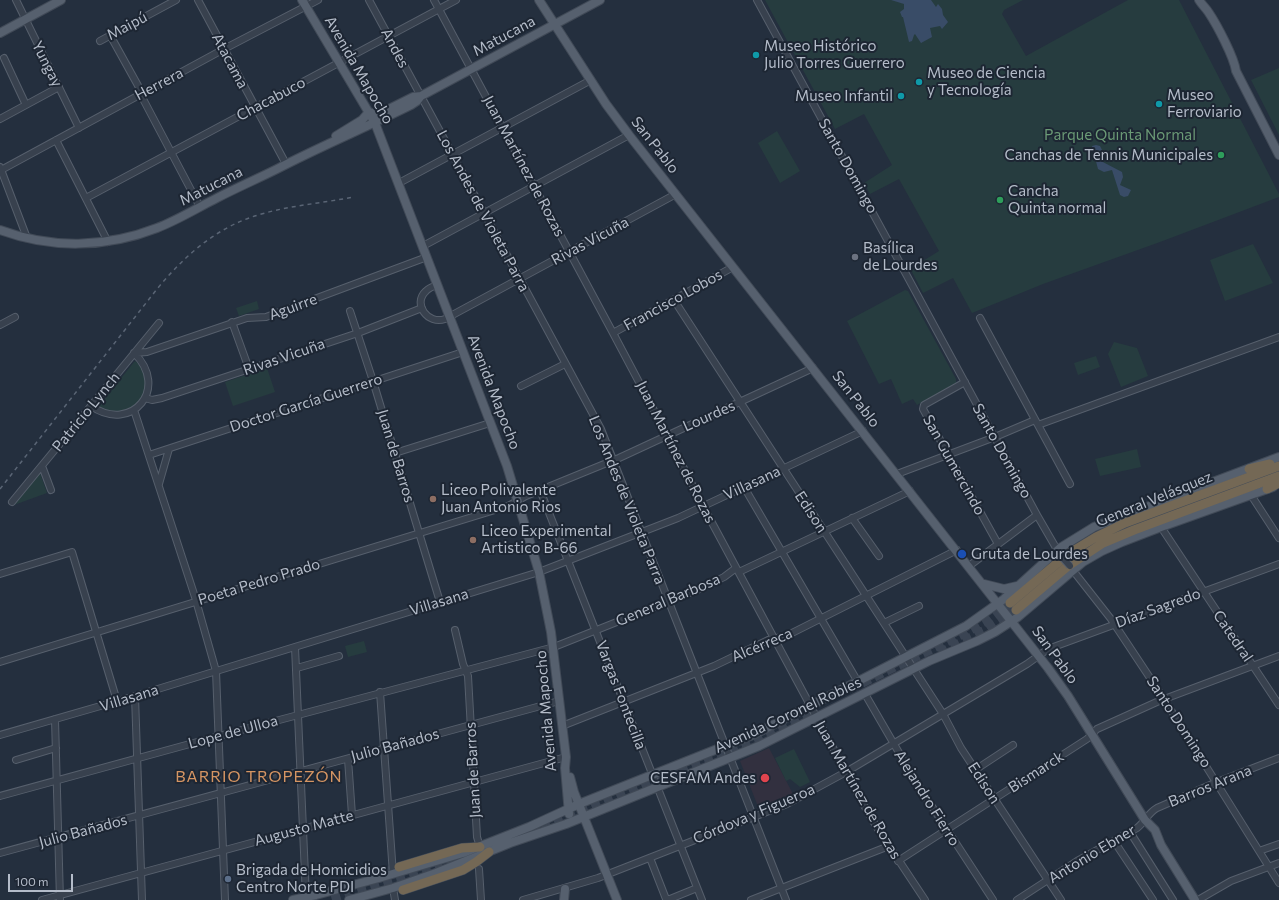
<!DOCTYPE html>
<html>
<head>
<meta charset="utf-8">
<style>
  body { margin:0 }
  #map { position:relative; width:1279px; height:900px; overflow:hidden; background:#242f3e; font-family:Commissioner,sans-serif }
  canvas { display:block }
  .scale { position:absolute; left:8px; top:874px; width:65px; height:18px; box-sizing:border-box; border:2px solid #b4bcc9; border-top:0; padding-left:5px; font-size:12px; line-height:14px; white-space:nowrap; color:#b4bcc9; -webkit-text-stroke:3px #1d2633; paint-order:stroke }
</style>
</head>
<body>
<div id="map">
<canvas width="1279" height="900"></canvas>
<div class="scale">100 m</div>
</div>
<script>
const g = document.querySelector('canvas').getContext('2d');
g.lineJoin = 'round';
function fill(path, color) {
  g.fillStyle = color;
  g.fill(path, 'evenodd');
}
function trace(path, color, width, dash) {
  g.strokeStyle = color;
  g.lineWidth = width;
  g.lineCap = dash ? 'butt' : 'round';
  g.setLineDash(dash || []);
  g.stroke(path);
}
function write(font, color, halo, rows, align = 'center') {
  g.font = font + ' Commissioner,sans-serif';
  g.lineWidth = 4;
  g.setLineDash([]);
  g.textBaseline = 'middle';
  g.strokeStyle = halo;
  g.fillStyle = color;
  for (const [text, x, y, turn = 0] of rows) {
    g.save();
    g.translate(x, y);
    g.rotate((+turn || 0) * Math.PI / 180);
    g.textAlign = isNaN(turn) ? turn : align;
    if (halo) g.strokeText(text, 0, 0);
    g.fillText(text, 0, 0);
    g.restore();
  }
}
fill(new Path2D(`
  M769 748 793 794 759 809 740 761Z`), '#32303f');
fill(new Path2D(`
  M765 0H1023L1004 10 1002 14 1026 56 1128 0H1179L1279 194V197L1160 242 1043 284 972 313 953 278 923 293 911 270 919 265 918 264 939 251 899 179 870 194 864 183 892 165 864 114 835 129Z
  M1279 68V135L1251 80Z
  M777 131 800 171 780 183 758 143Z
  M1253 244 1273 283 1225 301 1210 260Z
  M905 290 908 291 956 379V383L917 405 913 399 902 404 891 379 879 384 847 321Z
  M257 301 259 309 239 316 236 308Z
  M1114 342 1137 348 1148 376 1121 387 1108 354Z
  M1096 356 1100 367 1078 375 1074 363Z
  M136 361 142 369 146 380 144 394 135 407 115 414 98 407 134 362Z
  M267 368 275 392 233 406 225 382Z
  M1137 449 1141 467 1100 476 1095 459Z
  M40 473 47 493 14 505Z
  M364 641 367 652 348 657 345 646Z
  M794 749 810 782 800 787 790 779 786 781 775 758Z`), '#263c3f');
fill(new Path2D(`
  M891 0H931L936 7 938 4 942 9 943 15 948 22 942 29 940 26 930 28 932 37 921 43 915 34 914 35 912 41 909 42 903 17H902L900 12 904 9V4Z
  M1096 145 1100 146 1102 150 1099 160 1122 172 1123 177 1120 185 1131 190 1128 196 1124 197 1120 195 1112 170 1104 172 1098 169 1092 146Z`), '#394c67');
trace(new Path2D(`
  M939 653 985 630 1016 610
  M850 689 967 632 986 621 1010 603
  M542 828 736 751 816 713
  M373 877 399 867
  M332 900 443 867`), '#3a4453', 9, [9, 4.5]);
const minor = new Path2D(`
  M16 0 79 128
  M198 0 286 164
  M369 0 601 429 786 900
  M434 0 613 333 667 435 703 506 861 800 876 826 925 900
  M757 0 1037 515 1059 553
  M110 35 141 91 142 97 200 207
  M100 41 176 0
  M4 58 26 105
  M0 119 59 87
  M56 140 108 242
  M0 167 27 238
  M1 170 224 49 318 0
  M399 183 591 80
  M86 198 456 0
  M423 246 629 135
  M437 285C434 286 429 288 426 291 412 304 428 325 445 319L676 194
  M674 300 943 714 961 748 1061 900
  M350 311 373 381 440 602
  M980 318 1070 484
  M232 322 249 369
  M0 325 15 317
  M613 333 733 267
  M134 353 147 352 247 318 266 317 427 257
  M965 382 924 405 923 409 998 544
  M521 386 565 364
  M145 398 152 400 162 398 358 333 422 308
  M91 406C132 434 170 388 134 353
  M134 410 195 597 216 671 225 900
  M1038 425 1279 337
  M395 453 490 423
  M149 455 463 352
  M42 466 51 490
  M897 474 995 437 1035 420
  M159 484 169 449
  M744 487 858 682
  M540 490 702 900
  M1251 495 1279 538
  M12 502 159 323
  M852 518 879 556
  M1161 527 1279 705
  M969 566 1037 515
  M1071 568 1111 619 1164 699 1279 883
  M739 572 910 491
  M0 574 72 552 117 701
  M884 623 919 606
  M455 630 463 664 468 676 477 837 480 847
  M295 647 306 898
  M0 662 508 506 526 496 619 458 813 368
  M297 668 339 656
  M380 692 393 874
  M865 694 916 782 993 900
  M135 696 142 900
  M55 719 60 900
  M562 726 714 666 768 640 786 636 957 550
  M0 735 135 696 539 572 678 518 863 431
  M348 759 352 815
  M16 760 56 748
  M975 770 1013 745
  M0 796 219 736 554 647 702 588 724 577 736 568
  M1130 832 1173 900
  M1114 841 1153 900
  M1259 851 1279 844
  M0 853 559 701
  M650 858 666 899H670L697 888
  M898 861 1087 739 1097 729 1159 701 1279 656
  M479 869 481 900
  M393 888 395 900
  M42 900 566 757
  M523 900 598 878 787 804 846 772 1027 664 1048 649 1279 564
  M751 900 889 846
  M1017 900 1077 861 1137 828C1145 822 1148 813 1157 808L1217 782 1279 758
  M1198 900 1231 881 1279 863`);
const major = new Path2D(`
  M302 0 375 123 507 466 539 572 551 632 566 757 565 768 569 814
  M539 0 606 104 629 135 1048 668 1068 696 1145 820 1155 830 1161 845 1195 900
  M1199 0C1202 5 1206 8 1209 13 1217 25 1234 57 1236 71L1279 155
  M0 33 61 0
  M369 112 375 114 381 113 413 97 421 96
  M336 136 362 120 369 112
  M0 230C51 249 106 248 157 228 178 220 197 208 217 198 236 188 257 179 277 169 321 146 367 127 411 105L417 101 421 96 600 0
  M984 584 1004 589 1017 586
  M570 777 574 792 617 900
  M293 900 316 895 379 878 463 853 529 827 579 804 755 734 966 626 1004 599 1060 548 1094 527 1279 457
  M349 900 393 888 436 873 510 843 566 824 759 746 929 661 977 641 995 632 1018 617 1083 562 1102 551 1122 542 1161 527 1273 487
  M564 900 565 889`);
const highway = new Path2D(`
  M1249 469 1270 464
  M1267 489 1279 483
  M1010 603 1068 554 1096 537 1125 523 1279 466
  M1016 610 1068 566 1103 543 1134 530 1279 476
  M399 867 462 848 480 847
  M403 890 463 870 476 862 489 852`);
trace(minor, '#565f6c', 8);
trace(major, '#414a57', 10);
trace(highway, '#434c59', 10);
trace(minor, '#38414e', 6);
trace(major, '#56606e', 8);
trace(highway, '#746855', 9);
trace(new Path2D(`
  M0 489 157 289C187 253 219 225 265 213 294 205 324 203 353 197`), '#5a6575', 1.5, [4, 4]);
const minorBridge = new Path2D(`
  M1061 556 1070 566`);
trace(minorBridge, '#565f6c', 8, []);
trace(minorBridge, '#38414e', 6);
for (const [x, y, r, color] of [
  [756,55,4,"#0f9aa8"],
  [919,82,4,"#0f9aa8"],
  [901,96,4,"#0f9aa8"],
  [1159,104,4,"#0f9aa8"],
  [1221,155,4,"#2e9e5b"],
  [1000,200,4,"#2e9e5b"],
  [855,257,4,"#6b7280"],
  [433,499,4,"#8d6e63"],
  [473,540,4,"#8d6e63"],
  [962,554,5,"#1a4fb4"],
  [765,778,5,"#e0444e"],
  [228,879,4,"#5c6f8a"]
]) {
  const dot = new Path2D();
  dot.arc(x, y, r, 0, 2 * Math.PI);
  g.fillStyle = color;
  g.fill(dot);
  trace(dot, '#1d2633', 1.5);
}
write('15px', '#b4bcc9', '#1d2633', [
  ["Maipú",127,26,-28],
  ["Matucana",504,36,-28],
  ["Andes",395,48,62],
  ["Atacama",230,61,62],
  ["Yungay",47,64,63],
  ["Avenida Mapocho",359,70,60],
  ["Herrera",159,84,-28],
  ["Chacabuco",271,99,-28],
  ["San Pablo",655,145,52],
  ["Juan Martínez de Rozas",524,166,62],
  ["Santo Domingo",848,166,61],
  ["Matucana",211,186,-27],
  ["Los Andes de Violeta Parra",483,211,62],
  ["Rivas Vicuña",590,241,-28],
  ["Francisco Lobos",673,300,-29],
  ["Aguirre",293,307,-20],
  ["Rivas Vicuña",284,357,-19],
  ["Avenida Mapocho",494,392,69],
  ["San Pablo",856,399,52],
  ["Doctor García Guerrero",306,403,-18],
  ["Patricio Lynch",86,412,-51],
  ["Lourdes",709,416,-24],
  ["Santo Domingo",1002,451,61],
  ["Juan Martínez de Rozas",676,452,63],
  ["Juan de Barros",396,456,73],
  ["San Gumercindo",954,465,61],
  ["Villasana",752,483,-25],
  ["General Velásquez",1154,499,-22],
  ["Los Andes de Violeta Parra",627,500,68],
  ["Edison",811,512,57],
  ["Poeta Pedro Prado",259,582,-17],
  ["General Barbosa",668,600,-23],
  ["Villasana",439,602,-17],
  ["Díaz Sagredo",1158,608,-20],
  ["Catedral",1233,636,56],
  ["Alcérreca",762,645,-23],
  ["San Pablo",1055,655,54],
  ["Vargas Fontecilla",621,695,69],
  ["Villasana",129,698,-17],
  ["Avenida Mapocho",546,711,-95],
  ["Avenida Coronel Robles",788,715,-25],
  ["Santo Domingo",1179,722,57],
  ["Lope de Ulloa",233,732,-15],
  ["Julio Bañados",395,745,-15],
  ["Juan de Barros",473,770,-93],
  ["Bismarck",1036,772,-33],
  ["Edison",984,783,57],
  ["Barros Arana",1210,786,-22],
  ["Juan Martínez de Rozas",858,790,60],
  ["Alejandro Fierro",927,798,58],
  ["Córdova y Figueroa",754,814,-23],
  ["Augusto Matte",304,828,-15],
  ["Julio Bañados",83,831,-15],
  ["Antonio Ebner",1092,854,-31]
]);
write('15px', '#b4bcc9', '#1d2633', [
  ["Museo Histórico",764,46],
  ["Julio Torres Guerrero",764,63],
  ["Museo de Ciencia",927,73],
  ["y Tecnología",927,90],
  ["Museo",1167,95],
  ["Ferroviario",1167,112],
  ["Museo Infantil",893,96,"right"],
  ["Canchas de Tennis Municipales",1213,155,"right"],
  ["Cancha",1008,191],
  ["Quinta normal",1008,208],
  ["Basílica",863,248],
  ["de Lourdes",863,265],
  ["Liceo Polivalente",441,490],
  ["Juan Antonio Rios",441,507],
  ["Liceo Experimental",481,531],
  ["Artistico B-66",481,548],
  ["Gruta de Lourdes",971,554],
  ["CESFAM Andes",756,778,"right"],
  ["Brigada de Homicidios",236,870],
  ["Centro Norte PDI",236,887]
], 'left');
write('15px', '#6b9a76', '#1d2633', [
  ["Parque Quinta Normal",1120,135]
]);
g.letterSpacing = '1px';
write('16px', '#d59563', '#1d2633', [
  ["BARRIO TROPEZÓN",259,777]
]);
g.letterSpacing = '0px';
</script>
</body>
</html>
